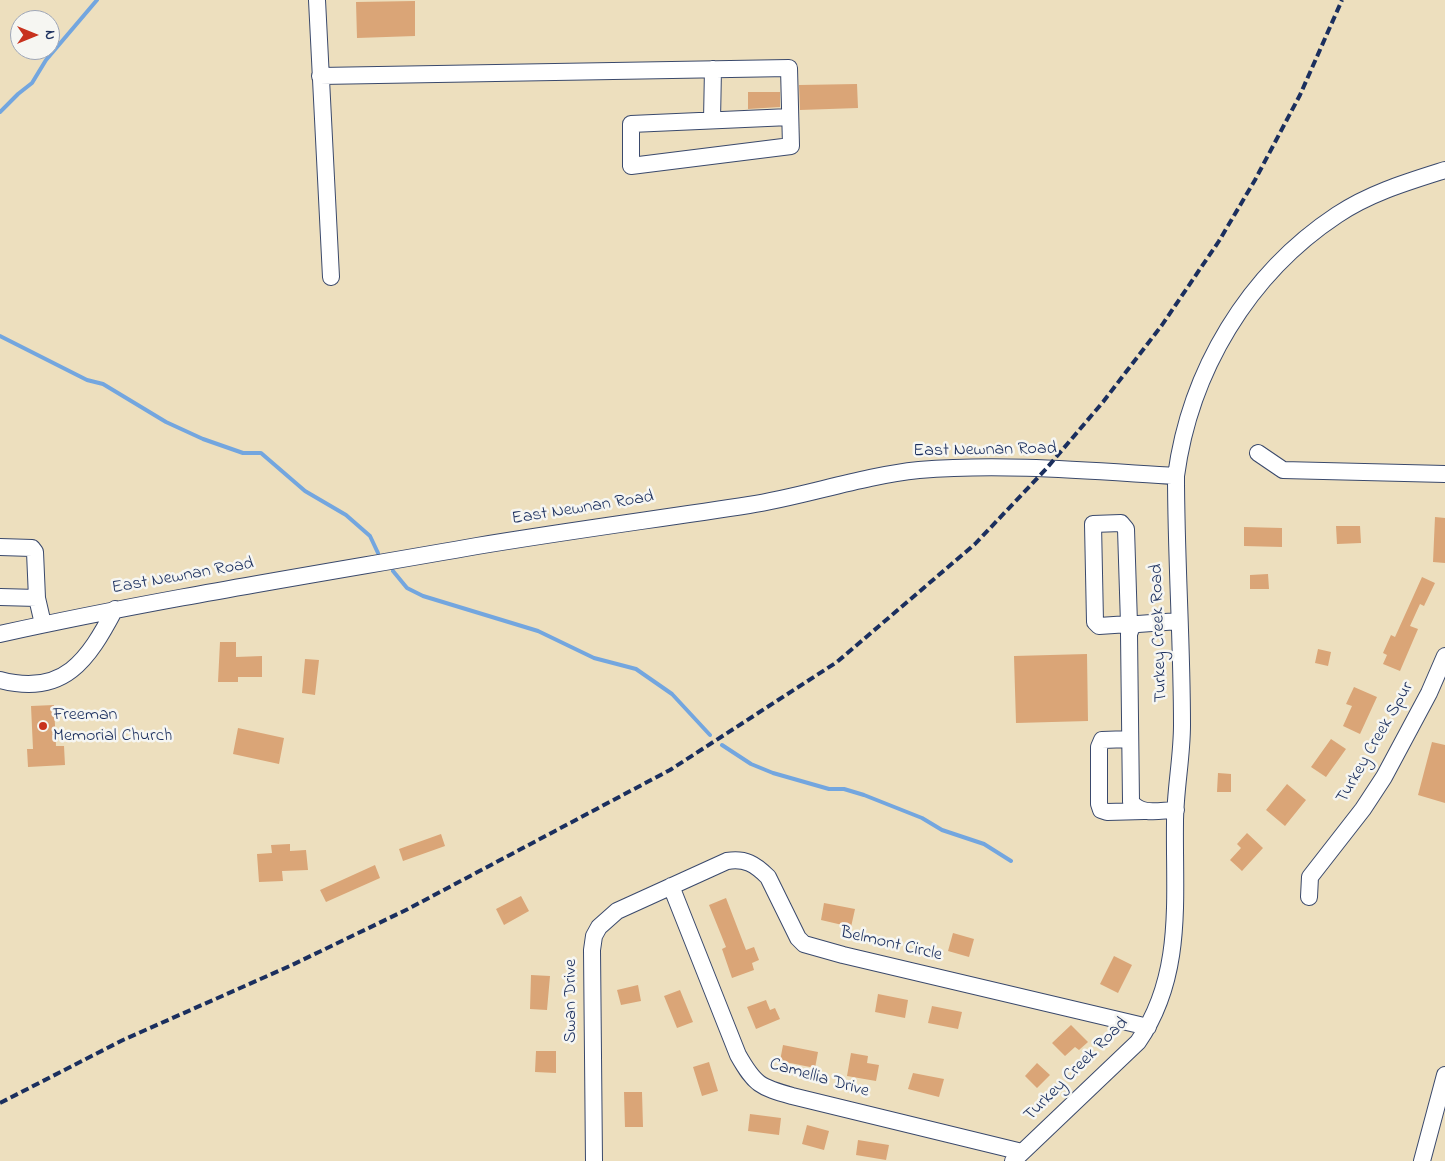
<!DOCTYPE html>
<html>
<head>
<meta charset="utf-8">
<style>
  body { margin:0 }
  #map { position:relative; width:1445px; height:1161px; overflow:hidden; background:#eddfbe; font-family:"Indie Flower",sans-serif }
  canvas { display:block }
  .north { position:absolute; left:10px; top:10px; width:50px; height:50px; box-sizing:border-box; background:#f6f6f2; border:1px solid #9ea6b7; border-radius:50%; rotate:90deg; font-size:14px; font-weight:700; line-height:20px; text-align:center; color:#1b2f5e }
  .north::after { content:''; display:block; margin:auto; width:18px; height:22px; background:#c8321e; clip-path:polygon(50% 0,100% 100%,50% 72%,0 100%) }
</style>
</head>
<body>
<div id="map">
<canvas width="1445" height="1161"></canvas>
<div class="north">N</div>
</div>
<script>
const g = document.querySelector('canvas').getContext('2d');
g.lineJoin = 'round';
function trace(path, color, width, dash) {
  g.strokeStyle = color;
  g.lineWidth = width;
  g.lineCap = dash ? 'butt' : 'round';
  g.setLineDash(dash || []);
  g.stroke(path);
}
function fill(path, color) {
  g.fillStyle = color;
  g.fill(path, 'evenodd');
}
function write(font, color, halo, rows, align = 'center') {
  g.font = font + ' "Indie Flower",sans-serif';
  g.lineWidth = 5;
  g.setLineDash([]);
  g.textBaseline = 'middle';
  g.strokeStyle = halo;
  g.fillStyle = color;
  for (const [text, x, y, turn = 0] of rows) {
    g.save();
    g.translate(x, y);
    g.rotate((+turn || 0) * Math.PI / 180);
    g.textAlign = isNaN(turn) ? turn : align;
    if (halo) g.strokeText(text, 0, 0);
    g.fillText(text, 0, 0);
    g.restore();
  }
}
trace(new Path2D(`
  M0 112 18 94 32 83 46 60 97 0
  M0 336 87 380 103 384 166 422 203 439 243 453H261L305 491 346 515 370 536 378 553
  M393 571 407 588 423 596 538 631 594 658 636 669 672 694 710 735
  M722 745 751 764 773 773 829 789H844L864 795 922 818 942 830 984 844 1011 861`), '#73a6df', 4);
fill(new Path2D(`
  M415 1V36L357 38 356 2Z
  M857 84 858 108 800 110 799 85Z
  M748 92H780V107L748 109Z
  M1435 517 1445 518V563L1433 562Z
  M1336 526H1360L1361 543 1337 544Z
  M1244 527 1282 528V547L1244 546Z
  M1268 574 1269 589H1250V575Z
  M1422 577 1435 583 1424 606 1420 604 1410 626 1418 629 1400 671 1383 664 1387 655 1383 653 1391 635 1395 637Z
  M220 642H236V657L262 656V677H238V682H218Z
  M1318 649 1331 652 1328 666 1315 663Z
  M1087 654 1088 721 1016 723 1014 656Z
  M305 659 319 660 315 695 302 693Z
  M1354 687 1377 697 1360 734 1343 726 1352 706 1346 704Z
  M54 705 56 746H64L65 765 28 767 27 749H33L31 706Z
  M238 728 284 738 279 764 233 754Z
  M1331 739 1346 749 1326 777 1311 767Z
  M1432 742 1445 745V803L1418 795Z
  M1218 773 1231 774V792H1217Z
  M1287 784 1306 800 1285 826 1266 810Z
  M1247 833 1263 848 1242 871 1230 860 1241 848 1237 844Z
  M441 834 445 846 403 861 399 849Z
  M290 844V851L306 850 308 870 282 871 283 881 259 882 257 854 272 853 271 845Z
  M375 865 380 878 326 902 320 890Z
  M521 896 529 911 504 925 496 909Z
  M726 898 746 950 754 947 759 960 752 963 754 970 732 978 722 949 726 947 709 905Z
  M824 903 855 909 851 927 821 920Z
  M953 933 974 939 969 957 948 951Z
  M1114 956 1132 965 1118 993 1100 984Z
  M531 975 550 976 547 1010 530 1009Z
  M638 985 641 1001 621 1005 617 990Z
  M680 990 693 1022 677 1028 664 996Z
  M878 994 908 1000 905 1018 875 1012Z
  M766 1000 770 1010 775 1008 780 1019 756 1029 747 1007Z
  M932 1006 962 1012 958 1029 928 1023Z
  M1071 1025 1088 1042 1079 1050 1075 1047 1065 1056 1052 1043Z
  M783 1045 818 1052 815 1068 780 1061Z
  M536 1051H556V1073L535 1072Z
  M851 1053 868 1056 867 1063 879 1065 876 1081 847 1076Z
  M709 1062 718 1091 702 1096 693 1067Z
  M1037 1063 1050 1075 1037 1088 1025 1076Z
  M913 1073 944 1079 939 1097 908 1089Z
  M624 1092H642L643 1127H625Z
  M750 1114 781 1118 779 1135 748 1131Z
  M807 1125 829 1131 824 1150 802 1144Z
  M858 1140 889 1145 886 1160 856 1155Z`), '#daa577');
const minor = new Path2D(`
  M317 0 331 277
  M320 76 789 68 791 146 631 166V124L790 117
  M712 120 713 69
  M1258 453 1283 470 1445 474
  M0 547 32 548 35 552 37 598 43 624
  M0 597 37 598
  M1129 624 1099 626 1095 622 1093 524 1121 523 1126 529 1129 624 1132 626
  M0 634C158 599 318 574 477 546 567 531 658 519 749 505 806 496 861 476 919 470 1004 463 1091 471 1176 476
  M0 680C64 697 88 660 115 609
  M1130 739 1102 740 1099 747V804L1101 810 1107 812 1144 811
  M1176 810C1160 810 1141 816 1131 802L1129 634 1132 626 1138 624 1179 621
  M671 886 738 1055C755 1085 760 1087 792 1096L1022 1152
  M1309 897 1310 877 1363 809 1384 777 1429 693 1445 656
  M594 1161 592 950 594 936 599 927 617 911 727 861C745 858 755 864 768 877L798 938 804 944 843 955 1148 1027
  M1013 1161 1138 1042C1184 975 1174 900 1175 823 1175 790 1182 758 1182 725 1182 642 1176 559 1176 476 1190 371 1248 274 1337 215 1370 193 1407 182 1445 170
  M1422 1161 1445 1075`);
trace(minor, '#3a496c', 18);
trace(minor, '#fff', 16);
trace(new Path2D(`
  M0 1103 123 1040 292 965 408 909 670 770 837 662 975 544 1046 469 1103 402 1162 325 1219 241 1255 180 1300 95 1342 0`), '#1b2f5e', 4, [8, 4]);
for (const [x, y, r, color] of [
  [43,726,5,"#c8321e"]
]) {
  const dot = new Path2D();
  dot.arc(x, y, r, 0, 2 * Math.PI);
  g.fillStyle = color;
  g.fill(dot);
  trace(dot, '#f6f6f2', 2);
}
write('18px', '#1b2f5e', '#f6f6f2', [
  ["East Newnan Road",985,451,-1],
  ["East Newnan Road",583,509,-9],
  ["East Newnan Road",183,577,-10],
  ["Turkey Creek Road",1160,633,-92],
  ["Turkey Creek Spur",1376,743,-60],
  ["Belmont Circle",891,945,13],
  ["Swan Drive",572,1001,-90],
  ["Turkey Creek Road",1077,1070,-45],
  ["Camellia Drive",819,1079,16]
]);
write('18px', '#1b2f5e', '#f6f6f2', [
  ["Freeman",53,716],
  ["Memorial Church",53,737]
], 'left');
</script>
</body>
</html>
